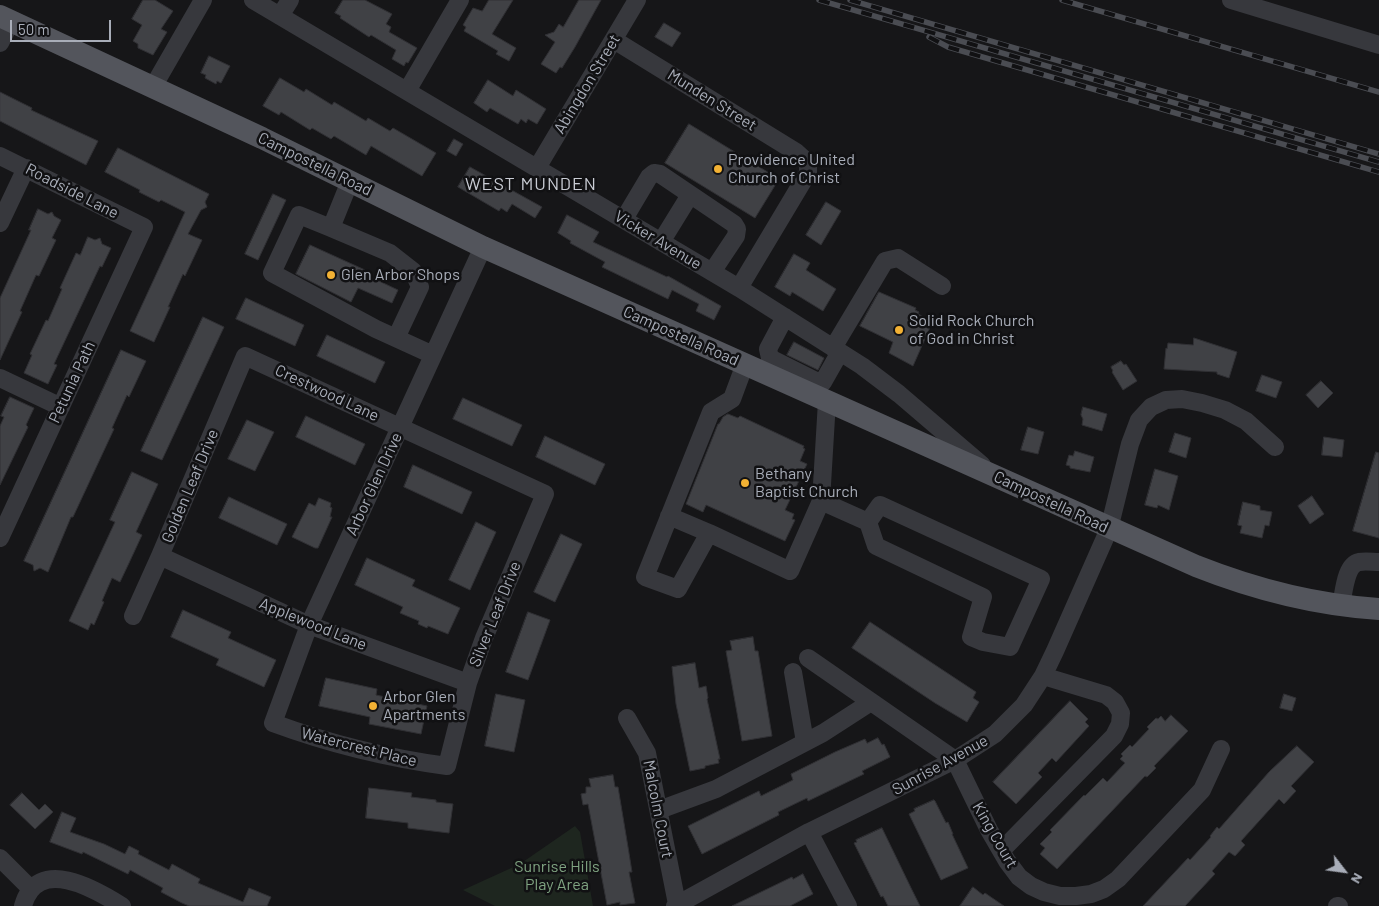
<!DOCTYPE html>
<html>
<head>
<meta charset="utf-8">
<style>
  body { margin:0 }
  #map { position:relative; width:1379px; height:906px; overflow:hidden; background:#161618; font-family:Barlow,sans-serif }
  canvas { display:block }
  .north { position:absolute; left:1319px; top:846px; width:50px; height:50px; -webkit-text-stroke:4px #111113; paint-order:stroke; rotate:120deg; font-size:14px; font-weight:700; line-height:20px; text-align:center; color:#a8adb8 }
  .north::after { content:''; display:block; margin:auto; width:18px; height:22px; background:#a8adb8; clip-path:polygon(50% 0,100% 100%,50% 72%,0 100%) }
  .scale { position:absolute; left:10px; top:20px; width:101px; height:22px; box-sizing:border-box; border:2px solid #a8adb8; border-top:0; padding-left:6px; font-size:15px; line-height:18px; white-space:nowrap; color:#a8adb8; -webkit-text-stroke:4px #111113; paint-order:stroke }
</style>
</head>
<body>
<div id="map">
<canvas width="1379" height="906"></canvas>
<div class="north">N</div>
<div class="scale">50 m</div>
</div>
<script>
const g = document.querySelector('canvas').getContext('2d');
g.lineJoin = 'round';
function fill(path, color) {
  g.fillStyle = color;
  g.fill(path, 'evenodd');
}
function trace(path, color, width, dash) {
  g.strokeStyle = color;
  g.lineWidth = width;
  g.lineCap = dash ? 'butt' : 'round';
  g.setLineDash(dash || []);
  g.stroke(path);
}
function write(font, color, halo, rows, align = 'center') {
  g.font = font + ' Barlow,sans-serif';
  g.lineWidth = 5;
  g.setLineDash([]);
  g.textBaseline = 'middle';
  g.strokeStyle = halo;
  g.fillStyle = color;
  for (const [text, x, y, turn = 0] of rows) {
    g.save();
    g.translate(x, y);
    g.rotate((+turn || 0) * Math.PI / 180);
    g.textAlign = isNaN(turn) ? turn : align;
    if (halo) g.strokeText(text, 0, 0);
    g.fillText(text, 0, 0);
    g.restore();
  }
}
fill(new Path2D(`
  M575 826 580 832 593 906H495L463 890 520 864Z`), '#1e261f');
const building = new Path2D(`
  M143 0H155L173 11 161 29 167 32 153 55 138 48V44L133 41 142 25 132 19Z
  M343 0H365L392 14 386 24 391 27 389 32 417 48 408 63 406 62 404 66 392 59 396 50 371 35 369 37 340 18 341 16 335 13Z
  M489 0H513L492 34 516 48 509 61 496 54 498 51 464 31 466 27 463 25 473 8 482 11Z
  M579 0H601L575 47 562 68 560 67 556 73 541 64 555 42 545 35 554 32 559 24 563 27Z
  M664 23 681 33 672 47 655 37Z
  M209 56 230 66 221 83 217 81 216 84 205 78 206 75 201 73Z
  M280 78 304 92 306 89 332 105 334 102 366 121 368 118 390 131 393 128 436 153 422 176 371 146 366 155 334 136 331 139 312 128 310 130 281 112 279 115 263 106Z
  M488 80 513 96 516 90 546 109 537 124 528 119 526 123 521 119 518 124 490 108 487 112 474 103Z
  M0 92 32 108 31 110 98 141 86 165 0 121Z
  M689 124 779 179 755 218 665 163Z
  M454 139 463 144 456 156 447 151Z
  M118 148 209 194 205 202 207 207 201 210 188 234 202 240 185 276 183 274 168 307H170L154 342 130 331 185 212 161 200 159 202 139 192 140 190 105 172Z
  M470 167 542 207 535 218 512 204 507 212 501 208 499 211 458 187Z
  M273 194 286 200 258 260 245 254Z
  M826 202 841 211 821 245 806 235Z
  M38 209 48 214 52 212 54 216 61 220 52 238 56 240 39 276 36 275 20 311 22 312 0 360V298L31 230H29Z
  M567 215 599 232 593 242 667 277 668 276 721 306 714 320 696 311 699 304 672 290 668 299 602 267 605 262 570 243 571 241 558 233Z
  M88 237 95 240 100 238 102 244 111 248 102 267 100 266 54 364 57 365 48 384 24 373 32 355 30 354 46 320 48 321 62 289 60 288 76 253 80 255Z
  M310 245 365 270 364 274 398 290 392 303 358 288 351 302 296 274Z
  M794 254 810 263 806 270 836 289 823 311 792 292 790 296 775 287Z
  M879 292 916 308 915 310 919 312 918 314 924 317 922 321 931 325 913 366 889 353 893 342 860 326Z
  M246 298 304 325 295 346 236 319Z
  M203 317 224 327 162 460 141 451Z
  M327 335 385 362 375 383 317 356Z
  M1194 338 1237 352 1229 378 1217 374V372L1164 369 1166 348 1167 349 1168 343 1193 345Z
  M794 342 824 358 818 370 787 355Z
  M121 350 146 361 129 397 127 395 112 428 114 429 73 517H71L48 572 40 568 34 571 33 565 24 561Z
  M1121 361 1124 365 1126 364 1137 381 1123 390 1112 372 1113 371 1111 367Z
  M1262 375 1282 382 1276 398 1256 391Z
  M1321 381 1333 393 1318 408 1306 395Z
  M10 397 34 408 26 425 28 427 0 485V426L4 417 1 416Z
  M463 398 522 425 512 446 453 419Z
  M1083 407 1107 414 1102 431 1082 425 1083 419 1081 415Z
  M728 414 738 418 740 416 804 446 803 448 805 449 800 461 807 464 785 510 794 514 792 519 795 520 785 541 706 505 703 512 686 504 718 424H719L723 417Z
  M306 416 365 444 355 465 296 437Z
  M247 420 274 432 255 471 228 459Z
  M1028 427 1044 432 1038 454 1021 450Z
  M1175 433 1191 438 1186 458 1169 452Z
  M545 436 605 464 595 485 536 457Z
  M1324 437 1344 440 1342 457 1322 455Z
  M1075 451 1094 457 1090 472 1070 468V466L1066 465 1069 455 1073 456Z
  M1376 452 1379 453V538L1353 531Z
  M413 465 472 492 462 514 404 487Z
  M1155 469 1178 476 1169 510 1158 505 1157 508 1145 505Z
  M132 472 158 484 136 532 142 535 129 563 120 582 112 578 102 601 104 602 94 625 91 623 88 630 69 621 115 522 110 520Z
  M1312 496 1324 514 1310 524 1298 506Z
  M229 497 287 524 277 545 219 518Z
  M319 498 331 503 330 507 332 508 330 517H332L318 548H315L292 537 309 503 315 506Z
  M1243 502 1260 506V510L1272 512 1269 526 1265 525 1262 538 1240 533 1242 526 1238 525Z
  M476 522 496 532 470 590 449 580Z
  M561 534 582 544 555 602 534 592Z
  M367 558 415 580 412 586 460 608 448 634 428 626 427 628 418 624 419 621 400 613 403 607 355 585Z
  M183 610 231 632 228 638 276 660 264 687 216 665 219 659 171 637Z
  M528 612 550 620 528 680 506 672Z
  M870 622 976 692 973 698 979 702 967 722 935 703 852 648Z
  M753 637 755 651H758L772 736 742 741 726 651 732 650 730 641Z
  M695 663 699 688 706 686 708 698 707 699 720 759H718L719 763 705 766V768L690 771 676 704 672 667Z
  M326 678 377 689 376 695 427 706 421 734 369 724 370 717 319 706Z
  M496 694 525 700 514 752 485 746Z
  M1284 694 1296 698 1292 711 1280 708Z
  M1070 701 1088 719 1085 722 1089 726 1056 762 1052 758 1038 773 1042 777 1016 804 993 782Z
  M1171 715 1188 731 1154 766 1156 768 1147 777 1145 776 1057 869 1040 854 1045 848 1040 844 1052 832 1050 830 1084 795 1085 796 1103 778 1107 782 1125 763 1120 759 1123 756 1121 754 1130 745 1132 747 1149 729 1147 727 1156 718 1158 719 1161 716 1165 721Z
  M878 738 882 745 884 744 890 757 862 771 864 774 808 801 807 798 778 812 779 815 702 854 688 826 759 791 761 796 793 780 791 774 835 752 865 739 867 743Z
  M1297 746 1314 762 1291 786 1296 791 1284 804 1279 799 1241 841 1245 845 1235 856 1229 852 1212 871 1215 874 1185 906H1143L1188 858 1190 860 1211 837 1210 836 1217 827 1219 829 1269 772Z
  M613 775 615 787H618L628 847 632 872H629L635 903 620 905V902L607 905 588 804 583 805 581 794 586 793V787H591L589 779Z
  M369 788 412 793 411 797 436 800V802L453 804 449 833 408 828V823L366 818Z
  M22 793 39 810 45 804 53 812 35 829 10 805Z
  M934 800 935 801 946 823 948 822 953 834H952L968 868 941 880 909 814 915 811 914 809Z
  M62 812 76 818 70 832 104 844 125 854 129 846 139 851 138 854 169 870 172 864 200 879 198 883 243 902 249 888 271 897 267 906H189L182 903 161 892 163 888 130 870 128 874 83 852 82 854 50 842Z
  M882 828 912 890 920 906H888L883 896 881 897 854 843 857 842 856 840Z
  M803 874 813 894 790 906H732L792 877 793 879Z
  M973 887 983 895 985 893 1004 906H960Z`);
fill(building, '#404145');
trace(building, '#303034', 1);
trace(new Path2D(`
  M253 0 739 288 862 366 899 394 982 465
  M1231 0 1379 45
  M280 16 290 0
  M614 40 796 152 808 163V173L803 181 739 288
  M0 43 11 21
  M153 87 203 0
  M407 91 460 0
  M0 156 144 227 0 538
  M537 168 637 0
  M350 181 331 228 299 215 272 273 376 329 433 355
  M624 219 649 177 654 173 660 174 734 224 737 229 736 236 712 272
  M0 223 26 168
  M331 228 390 253 413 271 420 287 396 338
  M661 242 690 195
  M785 317 768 349 770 358 818 382H823L840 352
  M833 348 885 261 898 258 942 286
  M745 364 732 399 711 412 645 577 678 589 709 533 790 571 821 501 827 401
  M0 378 61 407
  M821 501 868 522 880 505 1041 579 1010 647 983 642 971 637 983 597 876 546 868 522
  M669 516 709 533
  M160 556 309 625 468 683
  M1341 605C1344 593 1345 565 1359 562 1365 561 1373 562 1379 562
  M133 616 160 556 245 356 545 494 484 638 468 683 447 766C387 758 330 744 273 723L309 625 483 247
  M808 658 955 760 989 830 1007 861 1019 877 1031 886 1044 892 1060 896H1076L1091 894 1104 889 1118 879 1202 790 1221 749
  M793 672 805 742
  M627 718 647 753 677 904
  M659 810 716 789 823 733 871 702
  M809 832 848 906
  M1001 851 1114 736 1120 724 1121 713 1115 702 1106 695 1043 676
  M0 858 31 889
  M23 906C37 855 95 889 122 906
  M675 906 809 832 955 760 995 734 1024 705 1043 676 1055 651 1109 529 1130 444 1139 420 1151 407 1166 400 1182 399 1202 403 1225 410 1246 421 1275 447
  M1337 906H1339`), '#37383d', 18);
trace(new Path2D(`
  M0 16 262 138 483 247 1196 566C1254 589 1316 605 1379 609`), '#53555c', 22);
const rail = new Path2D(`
  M819 0 1379 162
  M850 0 1379 154
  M1062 0 1379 92
  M929 37 948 47 1379 172`);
trace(rail, '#4a4c52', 5.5);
trace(rail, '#111113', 4, [11]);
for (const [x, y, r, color] of [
  [718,169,5,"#f2b134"],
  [331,275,5,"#f2b134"],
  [899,330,5,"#f2b134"],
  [745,483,5,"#f2b134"],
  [373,706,5,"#f2b134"]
]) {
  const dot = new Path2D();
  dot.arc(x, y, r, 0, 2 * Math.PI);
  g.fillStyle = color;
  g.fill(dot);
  trace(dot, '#111113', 2);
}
write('16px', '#a8adb8', '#111113', [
  ["Abingdon Street",587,84,-59],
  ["Munden Street",712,100,32],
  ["Campostella Road",315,164,26],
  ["Roadside Lane",72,191,27],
  ["Vicker Avenue",658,240,31],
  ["Campostella Road",681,336,24],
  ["Petunia Path",72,382,-65],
  ["Crestwood Lane",327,393,25],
  ["Arbor Glen Drive",374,484,-65],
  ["Golden Leaf Drive",190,486,-67],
  ["Campostella Road",1051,502,25],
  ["Silver Leaf Drive",495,614,-68],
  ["Applewood Lane",313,624,22],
  ["Watercrest Place",359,747,14],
  ["Sunrise Avenue",940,765,-29],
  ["Malcolm Court",658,809,79],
  ["King Court",995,835,60]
]);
write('16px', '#a8adb8', '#111113', [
  ["Providence United",728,160],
  ["Church of Christ",728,178],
  ["Glen Arbor Shops",341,275],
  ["Solid Rock Church",909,321],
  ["of God in Christ",909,339],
  ["Bethany",755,474],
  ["Baptist Church",755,492],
  ["Arbor Glen",383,697],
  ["Apartments",383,715]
], 'left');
write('16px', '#7fa381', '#111113', [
  ["Sunrise Hills",557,867],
  ["Play Area",557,885]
]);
g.letterSpacing = '1px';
write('18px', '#c9ccd4', '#111113', [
  ["WEST MUNDEN",531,184]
]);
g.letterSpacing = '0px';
</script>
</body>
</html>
